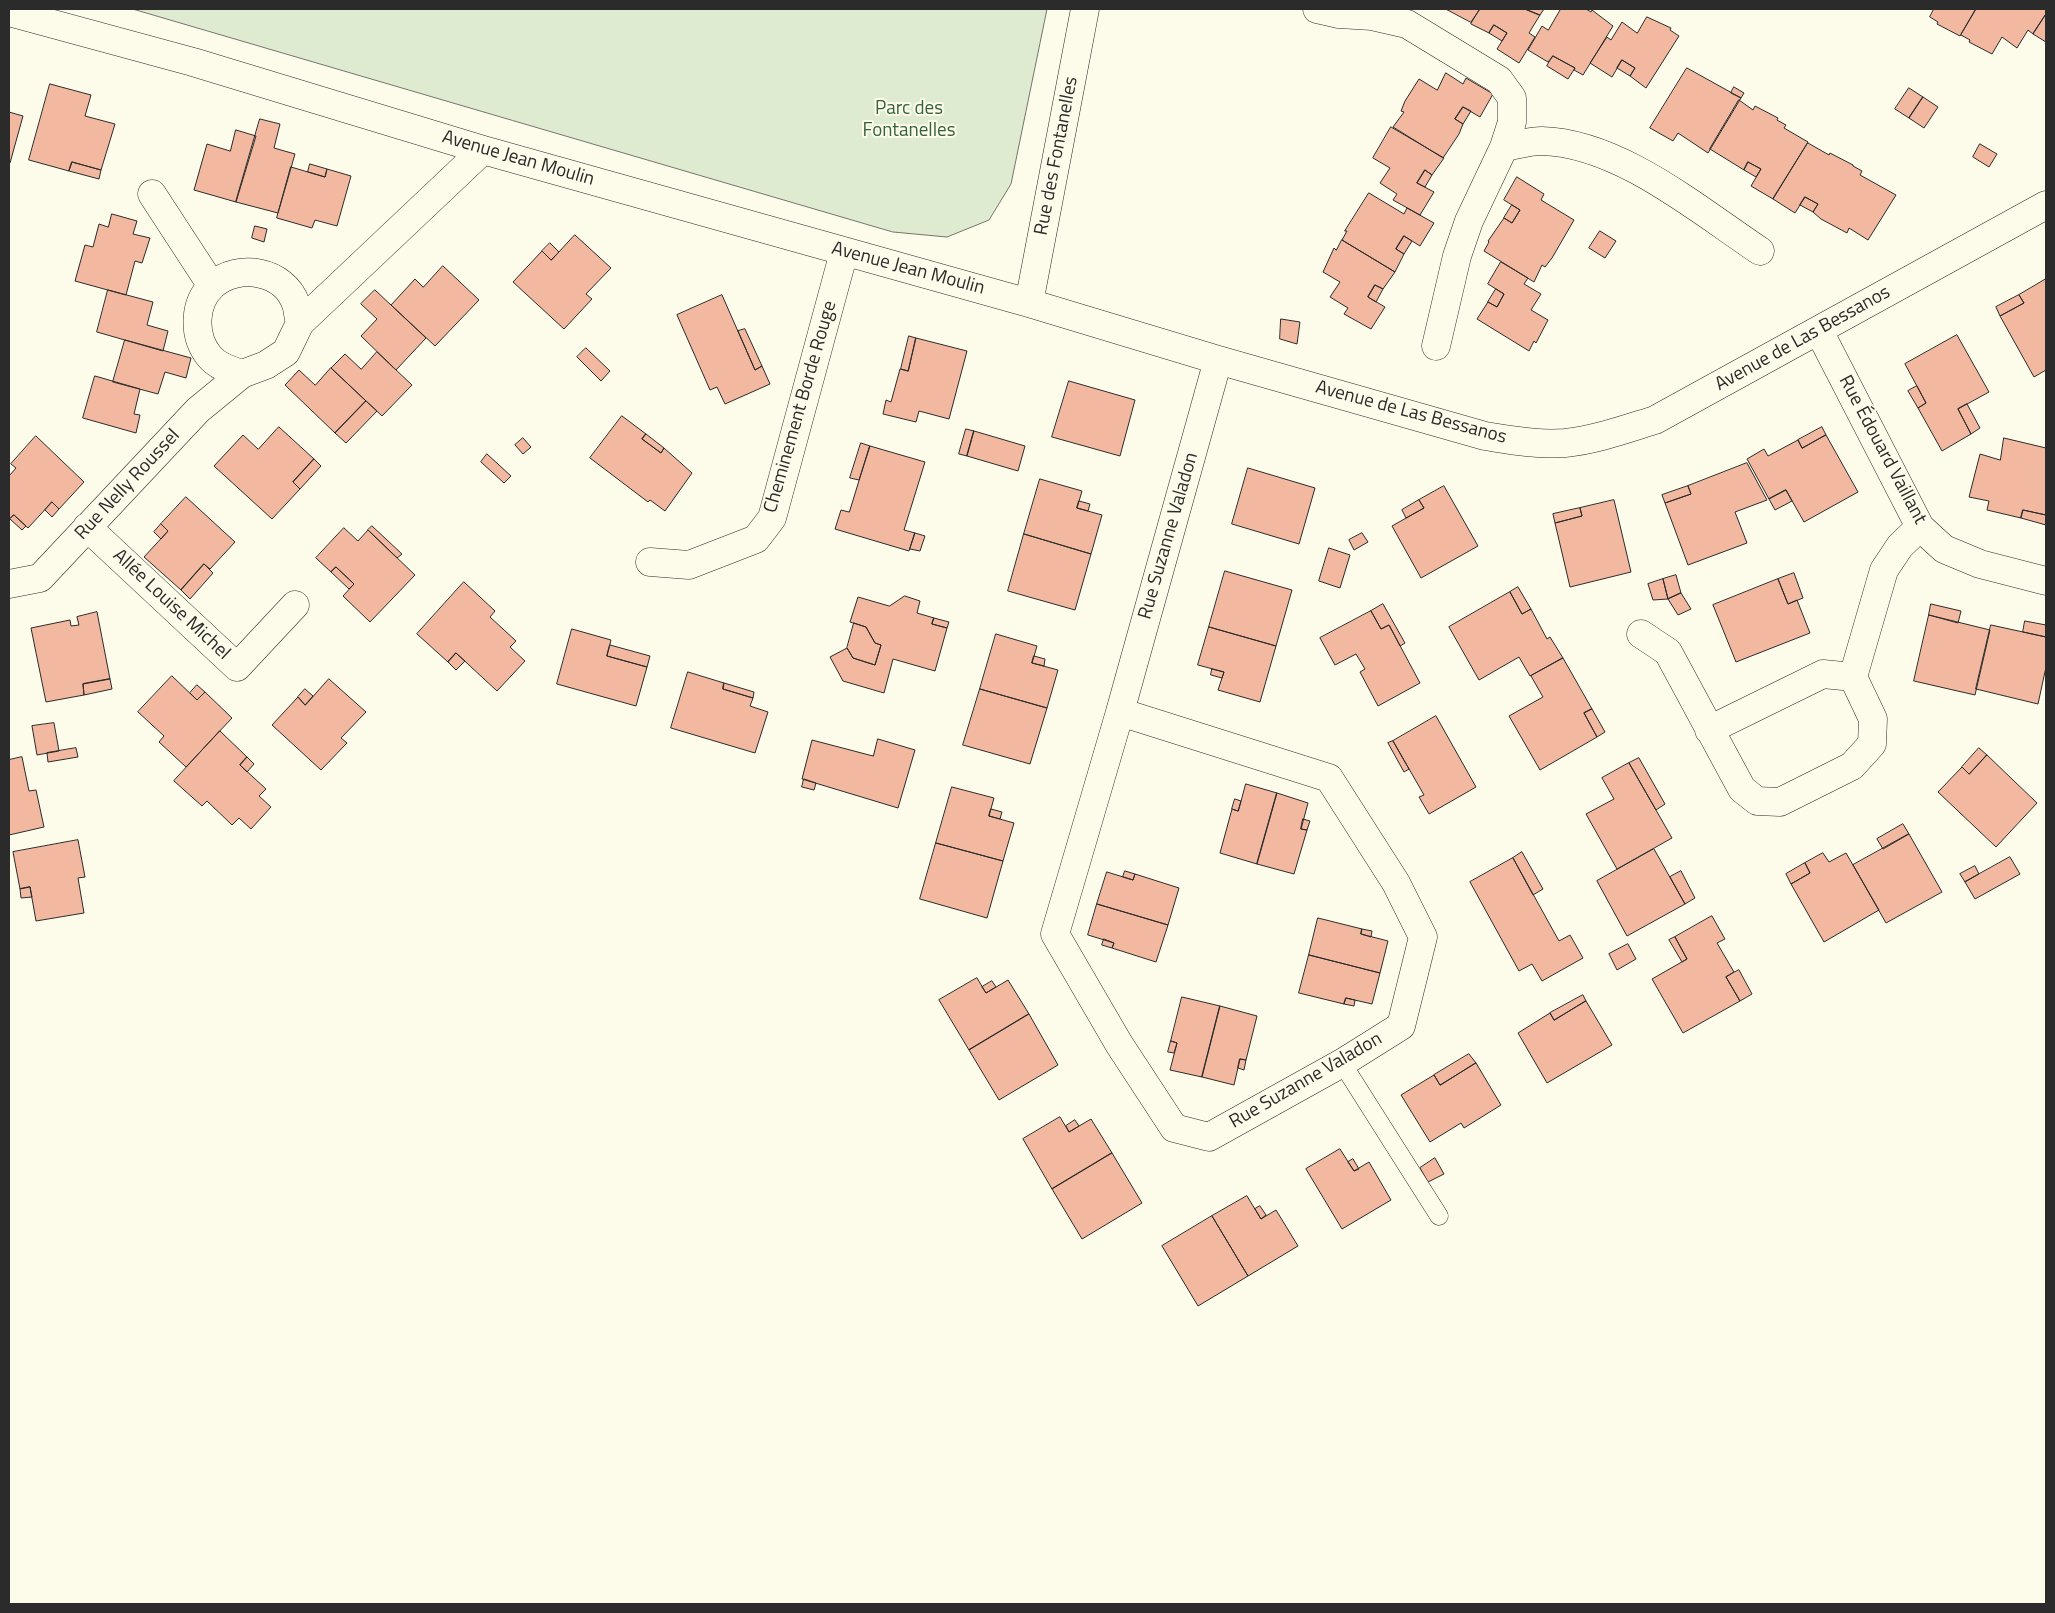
<!DOCTYPE html>
<html>
<head>
<meta charset="utf-8">
<style>
  body { margin:0 }
  #map { position:relative; width:2055px; height:1613px; overflow:hidden; background:#fdfbea; font-family:"Titillium Web",sans-serif }
  canvas { display:block }
  .frame { position:absolute; inset:0; border:10px solid #2b2b2b; pointer-events:none }
</style>
</head>
<body>
<div id="map">
<canvas width="2055" height="1613"></canvas>
<div class="frame"></div>
</div>
<script>
const g = document.querySelector('canvas').getContext('2d');
g.lineJoin = 'round';
function fill(path, color) {
  g.fillStyle = color;
  g.fill(path, 'evenodd');
}
function trace(path, color, width, dash) {
  g.strokeStyle = color;
  g.lineWidth = width;
  g.lineCap = dash ? 'butt' : 'round';
  g.setLineDash(dash || []);
  g.stroke(path);
}
function write(font, color, halo, rows, align = 'center') {
  g.font = font + ' "Titillium Web",sans-serif';
  g.lineWidth = 4;
  g.setLineDash([]);
  g.textBaseline = 'middle';
  g.strokeStyle = halo;
  g.fillStyle = color;
  for (const [text, x, y, turn = 0] of rows) {
    g.save();
    g.translate(x, y);
    g.rotate((+turn || 0) * Math.PI / 180);
    g.textAlign = isNaN(turn) ? turn : align;
    if (halo) g.strokeText(text, 0, 0);
    g.fillText(text, 0, 0);
    g.restore();
  }
}
const green = new Path2D(`
  M133 9H1047L1011 184 989 220 947 237 893 232Z`);
fill(green, '#deebd1');
trace(green, '#74746e', 1);
const building = new Path2D(`
  M1446 9H1480L1471 22Z
  M1480 9H1525L1540 15 1529 33 1535 37 1519 63 1497 49 1507 33 1494 25 1489 33 1471 24Z
  M1525 9H1544L1540 15Z
  M1561 9H1586L1591 12 1592 10 1613 26 1583 75 1574 70 1575 68 1553 56 1548 62 1528 50 1542 26 1548 30Z
  M1934 9H1976L1960 36 1937 24 1938 22 1930 17Z
  M1976 9H2046V14L2033 34 2028 30 2017 48 2002 37 1992 54 1969 42 1970 40 1961 35Z
  M2046 14V42L2033 34Z
  M1647 17 1671 28 1670 30 1679 36 1646 88 1630 76 1635 68 1622 60 1612 77 1590 63 1607 37 1611 40 1622 22 1637 33Z
  M1494 25 1507 33 1502 41 1489 33Z
  M1553 56 1575 68 1568 79 1547 66Z
  M1622 60 1635 68 1630 76 1617 68Z
  M1687 68 1741 98 1708 153 1678 133 1673 141 1650 128Z
  M1446 73 1463 84 1466 78 1493 94 1480 117 1463 107 1455 119 1463 124 1459 134 1443 158 1393 127 1404 112 1401 111 1405 101 1419 79 1437 90Z
  M50 84 91 95 85 116 115 124 101 170 72 162 69 171 29 160Z
  M1734 87 1744 93 1741 98 1731 93Z
  M1909 88 1923 97 1909 118 1895 109Z
  M1923 97 1938 107 1924 128 1909 118Z
  M1739 100 1753 110 1755 106 1778 118 1777 120 1786 125 1784 128 1808 142 1773 199 1751 186 1761 169 1748 162 1744 170 1710 149Z
  M1463 107 1471 111 1463 124 1455 119Z
  M9 112 23 116 10 163H9Z
  M260 119 280 124 274 148 295 154 278 213 236 202Z
  M1391 127 1444 158 1432 175 1425 170 1417 183 1434 192 1420 215 1393 200 1397 194 1380 183 1390 168 1373 158Z
  M236 130 256 136 236 202 194 190 207 144 230 151Z
  M1808 143 1829 155 1830 153 1853 165V166L1862 171 1860 175 1896 195 1868 240 1849 228 1847 233 1821 219 1813 212 1818 204 1805 197 1795 213 1773 199Z
  M1980 144 1997 154 1989 167 1973 157Z
  M72 162 101 170 99 179 69 171Z
  M1748 162 1761 169 1756 177 1744 170Z
  M310 164 327 169 325 177 308 172Z
  M291 167 325 177 327 169 351 176 337 226 315 220 312 228 277 218Z
  M1425 170 1432 175 1425 187 1417 183Z
  M1517 177 1544 194 1541 200 1574 220 1552 258 1545 267 1542 265 1534 282 1484 251 1489 242 1488 241 1504 218 1512 223 1520 210 1504 200Z
  M1369 193 1404 214 1407 208 1434 223 1420 246 1404 236 1396 249 1404 254 1395 272 1342 240 1347 231H1345Z
  M1805 197 1818 204 1813 212 1800 205Z
  M1512 205 1520 210 1512 223 1504 218Z
  M112 214 137 221 133 234 150 238 142 263 135 261 126 295 75 281 85 245 93 247 99 224 108 227Z
  M255 226 267 229 264 242 252 238Z
  M1600 231 1616 241 1605 258 1589 248Z
  M575 235 611 268 586 294 592 299 564 329 513 282 542 251 551 260Z
  M1404 236 1412 241 1404 254 1396 249Z
  M1342 240 1395 272 1383 289 1375 285 1368 297 1385 307 1371 329 1344 314 1348 308 1330 297 1340 282 1323 272 1334 248 1336 250Z
  M550 243 559 252 551 260 542 251Z
  M1501 262 1528 278 1524 284 1541 294 1531 310 1548 320 1536 343 1534 341 1529 351 1477 319 1488 302 1497 307 1504 294 1488 284Z
  M443 266 479 300 435 346 391 305 415 279 423 287Z
  M2046 279V370L2034 377 2000 316 2024 303 2019 295Z
  M1375 285 1383 289 1376 302 1368 297Z
  M1496 289 1504 294 1497 307 1488 302Z
  M108 290 153 302 147 325 168 331 163 351 97 332Z
  M375 290 426 338 396 370 361 336 377 319 361 304Z
  M722 295 755 370 762 366 770 384 725 404 717 387 710 390 677 315Z
  M2019 295 2024 303 2000 316 1996 307Z
  M1281 319 1300 322 1297 344 1280 339Z
  M745 329 762 366 755 370 738 331Z
  M1957 335 1989 392 1958 409 1971 434 1942 451 1918 408 1926 403 1905 364Z
  M909 336 916 338 908 371 901 369Z
  M916 338 967 351 949 419 919 411 916 422 883 414 886 400 891 402 900 369 908 371Z
  M125 340 191 358 186 378 165 372 158 394 113 382Z
  M586 348 610 371 601 381 577 357Z
  M377 352 412 385 382 416 331 368 345 354 361 369Z
  M331 368 366 401 335 433 285 385 299 370 315 385Z
  M95 376 140 389 134 414 140 415 136 433 83 418Z
  M1069 381 1135 400 1120 456 1052 437Z
  M1917 386 1926 403 1918 408 1908 391Z
  M366 401 377 411 346 443 335 433Z
  M1967 404 1980 428 1971 434 1958 409Z
  M622 416 646 434 642 439 661 453 664 448 692 473 665 511 650 500 648 502 590 458Z
  M279 427 314 459 293 482 300 489 272 519 214 466 243 435 258 449Z
  M1822 427 1826 435 1802 448 1798 440Z
  M966 429 974 431 967 456 959 454Z
  M974 431 1025 446 1018 471 967 456Z
  M646 434 664 448 661 453 642 439Z
  M1826 435 1858 492 1804 522 1786 490 1769 499 1747 459 1764 449 1768 456 1798 440 1802 448Z
  M36 436 84 482 59 509 52 502 28 528 14 515 9 519V476L16 468 11 464Z
  M523 438 531 447 523 454 515 445Z
  M2004 438 2046 448V515L2023 510 2021 518 1987 510 1989 501 1969 497 1980 454 2000 460Z
  M861 443 870 446 859 480 850 478Z
  M870 446 925 462 904 530 915 533 909 551 835 529 841 510 849 512Z
  M487 454 511 476 504 483 481 462Z
  M314 459 321 466 300 489 293 482Z
  M1747 463 1767 500 1735 512 1747 543 1688 565 1665 503 1691 494 1688 486Z
  M1248 468 1315 488 1299 544 1232 524Z
  M1040 479 1082 491 1077 508 1102 515 1091 554 1024 534Z
  M1444 486 1478 546 1421 578 1392 526 1424 508 1419 500Z
  M1688 486 1691 494 1665 503 1662 495Z
  M1786 490 1792 501 1775 510 1769 499Z
  M186 497 235 542 210 569 204 564 181 590 144 557 168 531 161 524Z
  M1419 500 1424 508 1406 518 1402 510Z
  M1614 500 1631 572 1570 587 1555 523 1582 516 1580 508Z
  M1079 501 1090 504 1088 511 1077 508Z
  M52 502 59 509 52 517 45 510Z
  M1580 508 1582 516 1555 523 1553 514Z
  M2023 510 2046 515V525L2021 518Z
  M14 515 26 526 22 530 10 519Z
  M161 524 168 531 161 539 154 532Z
  M372 526 402 554 397 558 368 530Z
  M344 528 358 541 368 530 415 575 370 622 343 596 354 584 336 567 331 572 316 558Z
  M915 533 925 536 920 551 910 549Z
  M1362 533 1368 542 1354 550 1349 540Z
  M1024 534 1091 554 1075 610 1008 591Z
  M1329 548 1350 555 1340 588 1319 581Z
  M204 564 213 573 190 599 181 590Z
  M336 567 354 584 349 589 331 572Z
  M1225 571 1292 590 1276 646 1209 627Z
  M1794 573 1803 598 1788 604 1778 579Z
  M1676 575 1681 593 1668 599 1663 579Z
  M1663 579 1668 599 1653 600 1648 584Z
  M1778 579 1788 604 1797 600 1810 633 1736 662 1713 605Z
  M464 582 495 611 490 617 516 641 510 647 525 661 497 691 456 653 448 662 417 634Z
  M1518 587 1531 609 1522 614 1510 592Z
  M1510 592 1522 614 1531 609 1547 639 1550 637 1563 658 1530 676 1519 657 1479 680 1449 627Z
  M1681 593 1691 609 1678 615 1668 599Z
  M905 596 920 601 917 613 934 618 932 624 947 628 935 671 893 659 884 693 843 681 830 657 847 648 853 658 875 665 881 645 875 643 866 627 850 622 858 597 889 606Z
  M1383 604 1405 643 1400 646 1389 625 1381 629 1371 611Z
  M1931 604 1961 611 1958 623 1929 615Z
  M1371 611 1381 629 1389 625 1420 683 1378 706 1360 672 1365 669 1356 654 1335 665 1320 638Z
  M97 612 110 679 83 684 84 695 46 702 31 628 70 620 71 626 79 625 77 617Z
  M1929 615 1990 630 1975 695 1914 681Z
  M934 618 949 622 947 628 932 624Z
  M2025 621 2046 625V637L2023 632Z
  M854 623 866 627 875 643 881 645 875 665 853 658 847 648Z
  M1991 625 2046 637V667L2038 704 1976 689Z
  M1209 627 1276 646 1260 702 1218 690 1224 672 1198 665Z
  M572 629 611 640 607 656 647 667 636 706 557 684Z
  M996 634 1037 646 1032 663 1058 670 1047 708 980 689Z
  M610 645 650 656 647 667 607 656Z
  M456 653 465 661 456 670 448 662Z
  M1034 656 1045 659 1044 666 1032 663Z
  M1563 658 1592 709 1584 713 1597 737 1540 770 1509 716 1543 697 1531 676Z
  M1212 669 1224 672 1222 678 1211 675Z
  M688 672 724 683 723 689 753 698 750 706 768 712 755 753 671 728Z
  M172 676 197 700 205 692 232 718 186 767 159 742 164 736 138 712Z
  M110 679 112 689 84 695 83 684Z
  M329 679 366 712 341 738 347 743 321 770 272 725 298 697 305 705Z
  M724 683 754 692 753 698 723 689Z
  M197 685 205 692 197 700 190 693Z
  M305 689 313 696 305 705 298 697Z
  M980 689 1047 708 1030 764 963 745Z
  M1592 709 1605 732 1597 737 1584 713Z
  M1436 716 1476 787 1429 814 1419 797 1424 795 1393 741Z
  M54 723 59 751 37 755 32 726Z
  M220 731 247 757 240 765 266 789 259 796 271 807 251 829 239 818 232 825 207 801 202 806 174 781Z
  M878 739 915 750 898 808 802 779 812 740 873 756Z
  M1393 741 1409 769 1404 772 1388 743Z
  M76 748 78 757 48 762 47 753Z
  M1979 748 1987 755 1969 774 1962 767Z
  M1987 755 2037 803 1996 847 1938 792 1962 767 1969 774Z
  M22 757 29 791 36 790 44 827 9 835V760Z
  M247 757 254 764 247 772 240 765Z
  M1639 758 1665 804 1656 810 1629 763Z
  M1629 763 1672 838 1617 869 1586 814 1614 799 1602 778Z
  M804 779 816 783 814 790 802 787Z
  M1246 784 1277 793 1257 864 1220 853 1232 809 1238 811Z
  M952 787 994 798 989 816 1014 823 1003 861 936 843Z
  M1277 793 1308 803 1301 829 1307 830 1294 874 1257 864Z
  M1235 799 1241 801 1238 811 1232 809Z
  M991 809 1002 812 1000 819 989 816Z
  M1303 819 1310 821 1307 830 1301 829Z
  M1903 824 1909 834 1883 849 1877 839Z
  M1909 834 1942 892 1886 923 1853 865Z
  M78 840 85 877 78 878 84 913 36 921 30 887 20 889 13 852Z
  M936 843 1003 861 987 918 920 899Z
  M1654 849 1685 904 1627 936 1597 881Z
  M1522 852 1543 889 1533 895 1513 858Z
  M1823 853 1829 862 1846 853 1879 910 1824 942 1791 884 1810 873 1805 863Z
  M2010 857 2020 874 1975 899 1965 882Z
  M1513 858 1559 941 1570 935 1583 958 1542 981 1532 964 1519 971 1470 882Z
  M1805 863 1810 873 1791 884 1786 874Z
  M1975 866 1979 874 1965 882 1960 874Z
  M1125 871 1135 874 1133 880 1123 877Z
  M1681 871 1695 898 1685 904 1670 877Z
  M1107 872 1133 880 1135 874 1179 888 1168 925 1097 904Z
  M30 887 32 897 21 898 20 889Z
  M1097 904 1168 925 1156 962 1112 948 1114 943 1088 935Z
  M1712 916 1725 939 1717 943 1734 972 1726 977 1740 1001 1683 1033 1652 979 1687 959 1675 937Z
  M1318 918 1362 929 1361 934 1388 941 1380 973 1309 955Z
  M1362 929 1372 931 1371 937 1361 934Z
  M1675 937 1687 959 1682 962 1669 940Z
  M1104 939 1114 943 1112 948 1102 945Z
  M1628 944 1636 959 1617 970 1609 954Z
  M1309 955 1380 973 1372 1004 1346 998 1344 1004 1299 993Z
  M1739 970 1752 994 1740 1001 1726 977Z
  M977 978 986 993 1008 980 1029 1014 969 1050 939 1000Z
  M992 981 996 987 986 993 982 987Z
  M1583 995 1586 1001 1554 1020 1550 1013Z
  M1182 997 1220 1006 1202 1077 1170 1070 1177 1043 1171 1041Z
  M1346 998 1355 1000 1354 1006 1344 1004Z
  M1586 1001 1612 1045 1547 1083 1518 1033 1550 1013 1554 1020Z
  M1220 1006 1257 1016 1246 1060 1240 1059 1234 1085 1202 1077Z
  M1029 1014 1058 1065 999 1100 969 1050Z
  M1171 1041 1177 1043 1174 1053 1168 1052Z
  M1469 1054 1476 1063 1440 1085 1434 1075Z
  M1240 1059 1246 1060 1244 1070 1238 1068Z
  M1476 1063 1501 1105 1464 1128 1461 1123 1430 1142 1401 1095 1434 1075 1440 1085Z
  M1060 1117 1069 1132 1091 1119 1112 1153 1052 1189 1023 1139Z
  M1075 1120 1079 1126 1069 1132 1066 1126Z
  M1340 1149 1354 1171 1369 1162 1391 1200 1342 1229 1306 1169Z
  M1112 1153 1142 1203 1082 1239 1052 1189Z
  M1435 1158 1444 1174 1428 1182 1420 1168Z
  M1353 1159 1359 1169 1354 1171 1348 1162Z
  M1247 1196 1261 1219 1276 1210 1298 1246 1248 1276 1212 1216Z
  M1260 1206 1266 1215 1261 1219 1255 1209Z
  M1212 1216 1248 1276 1198 1306 1162 1246Z`);
fill(building, '#f2b8a0');
trace(building, '#2b2b2b', 1);
const lane = new Path2D(`
  M1342 1063 1439 1216`);
const street = new Path2D(`
  M1317 9 1339 14 1372 16 1407 24 1499 80 1512 98V122L1504 147 1469 221 1457 256 1436 346
  M9 12 193 62 483 150 1029 303 1218 360 1485 436C1511 440 1538 445 1565 443 1595 440 1626 429 1655 420L2046 205
  M1504 147C1516 145 1530 141 1542 141 1619 143 1697 209 1760 251
  M152 194 212 286
  M1029 303 1085 9
  M1819 331 1920 527 1944 549 1980 564 2046 581
  M242 374C230 370 217 366 209 356 193 336 193 303 213 285 238 263 284 270 296 304 298 310 298 317 300 323
  M87 527 237 667 295 605
  M650 562 689 565 756 539 772 518 844 252
  M9 584 40 578 198 410 242 374 266 365 286 352 300 323 483 150
  M1641 634 1668 652 1742 789 1757 801 1780 802 1852 766 1872 744 1873 719 1853 677 1884 570 1900 546 1920 527
  M1120 712 1329 778 1396 883 1423 937 1401 1026 1342 1063 1209 1137 1174 1128 1119 1044 1055 934Z
  M1120 712 1218 360
  M1709 730 1823 674 1853 677`);
trace(lane, '#2b2b2b', 19);
trace(street, '#2b2b2b', 29);
trace(lane, '#fdfbea', 18);
trace(street, '#fdfbea', 28);
write('19px', '#34623c', '#fdfbea', [
  ["Parc des",909,109],
  ["Fontanelles",909,131]
]);
write('19px', '#2b2b2b', '#fdfbea', [
  ["Rue des Fontanelles",1057,156,-79],
  ["Avenue Jean Moulin",518,159,16],
  ["Avenue Jean Moulin",908,269,15],
  ["Avenue de Las Bessanos",1803,339,-29],
  ["Cheminement Borde Rouge",801,407,-74],
  ["Avenue de Las Bessanos",1411,413,15],
  ["Rue Édouard Vaillant",1882,450,62],
  ["Rue Nelly Roussel",128,485,-47],
  ["Rue Suzanne Valadon",1169,536,-74],
  ["Allée Louise Michel",171,605,43],
  ["Rue Suzanne Valadon",1306,1081,-30]
]);
</script>
</body>
</html>
